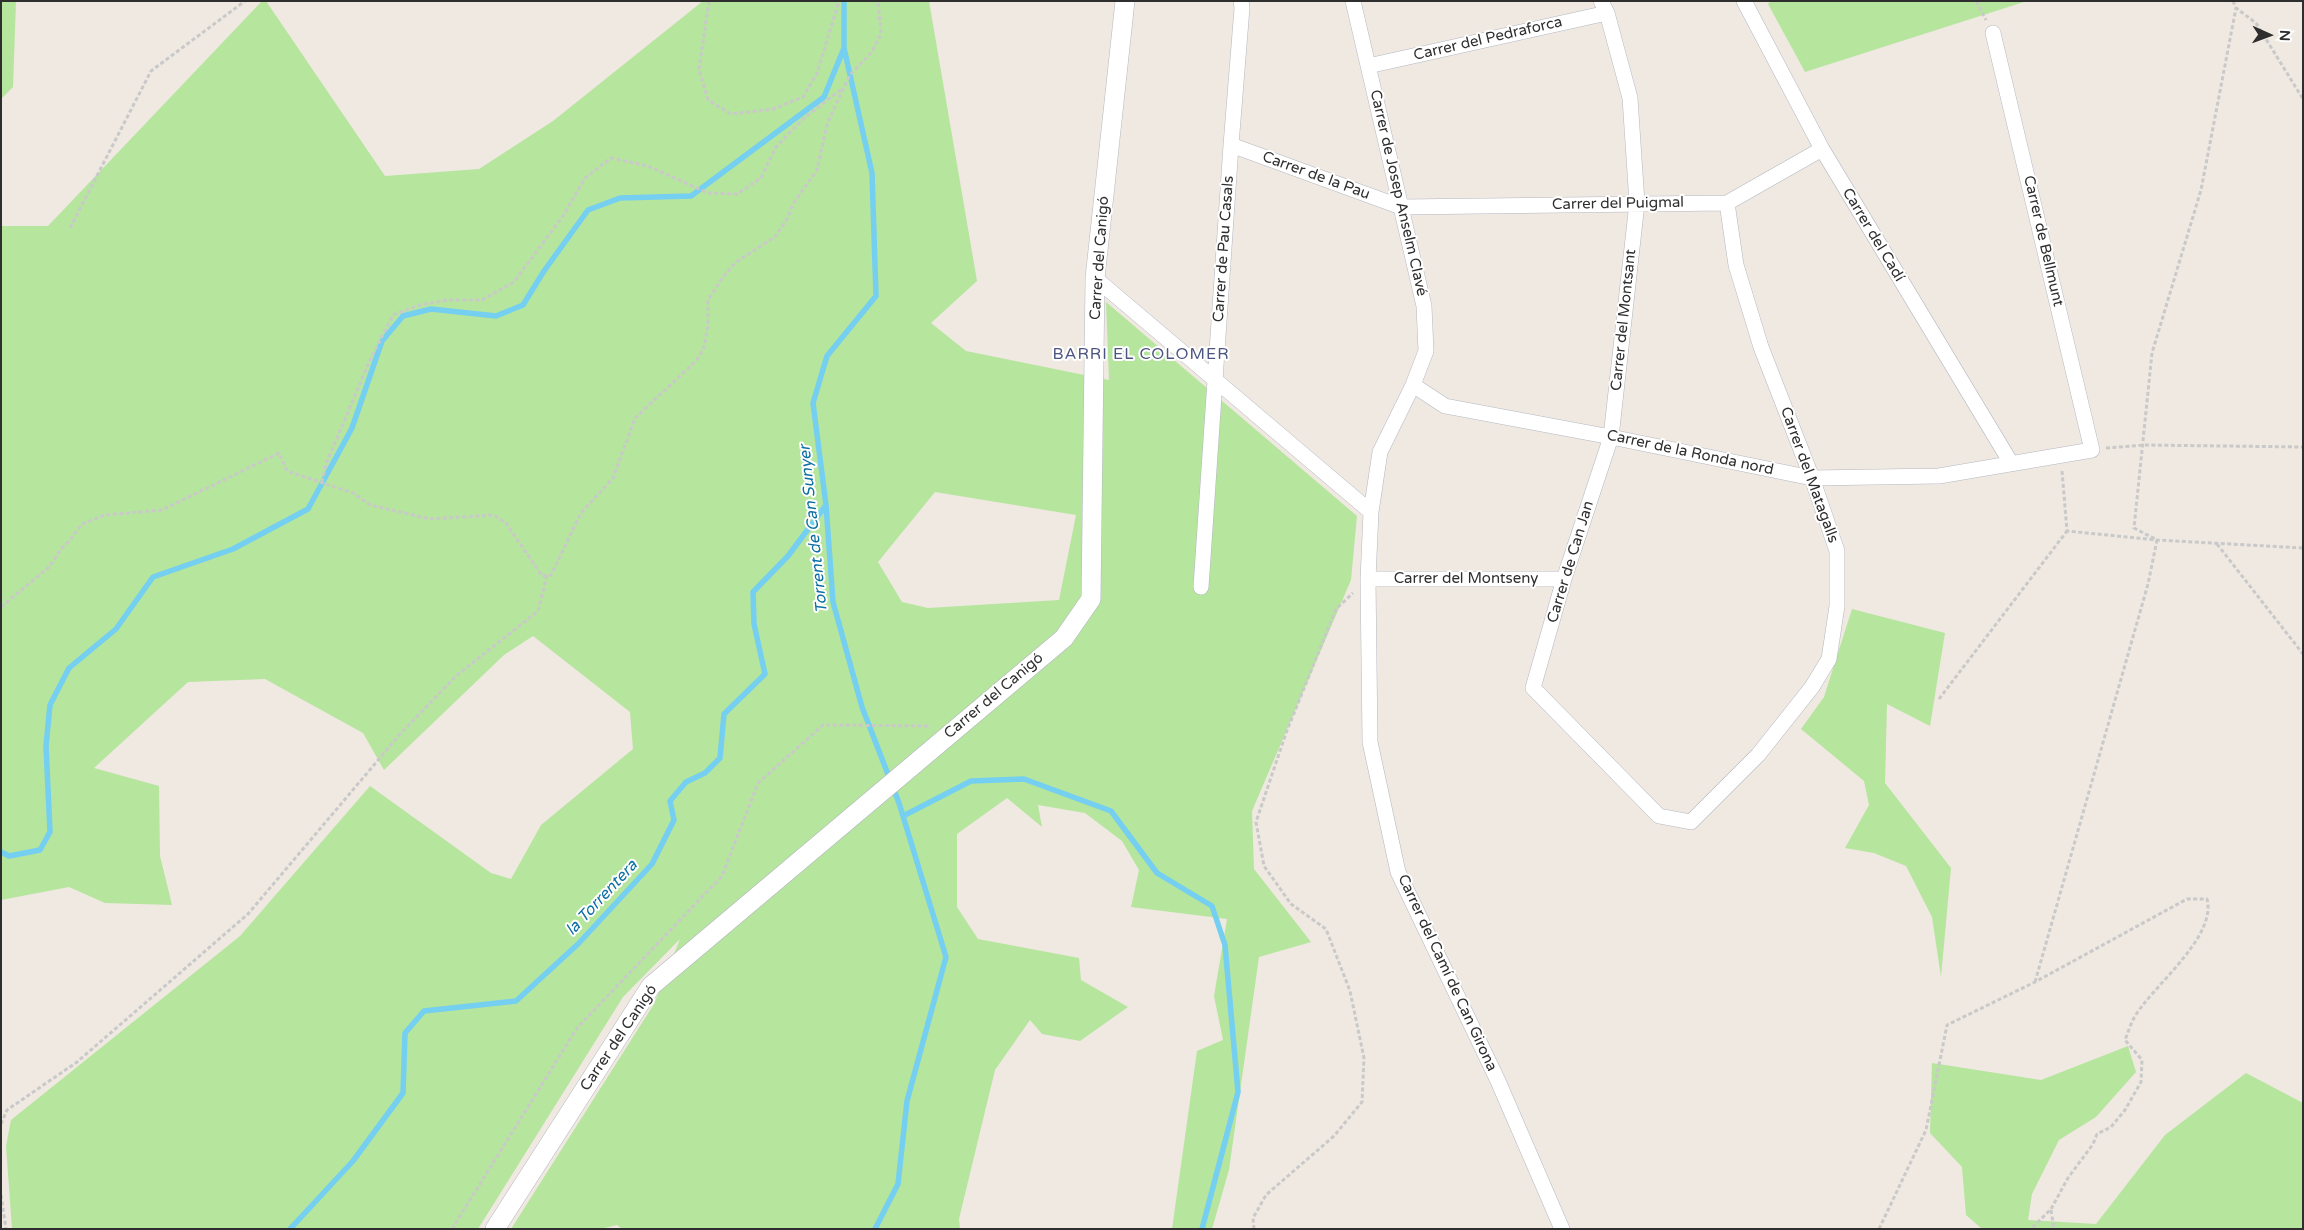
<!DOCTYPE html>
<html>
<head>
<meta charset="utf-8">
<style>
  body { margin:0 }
  #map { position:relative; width:2304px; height:1230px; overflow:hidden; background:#efe9e1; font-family:"Varela Round",sans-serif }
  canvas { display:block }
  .frame { position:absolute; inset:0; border:2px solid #2e2e2e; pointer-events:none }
  .north { position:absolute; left:2244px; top:10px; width:50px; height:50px; -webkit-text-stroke:4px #fff; paint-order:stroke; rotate:92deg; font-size:14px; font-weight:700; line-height:20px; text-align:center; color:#2e2e2e }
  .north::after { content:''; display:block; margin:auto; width:18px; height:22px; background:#2e2e2e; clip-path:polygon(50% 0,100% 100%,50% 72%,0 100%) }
</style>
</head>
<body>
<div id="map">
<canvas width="2304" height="1230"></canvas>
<div class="frame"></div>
<div class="north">N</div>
</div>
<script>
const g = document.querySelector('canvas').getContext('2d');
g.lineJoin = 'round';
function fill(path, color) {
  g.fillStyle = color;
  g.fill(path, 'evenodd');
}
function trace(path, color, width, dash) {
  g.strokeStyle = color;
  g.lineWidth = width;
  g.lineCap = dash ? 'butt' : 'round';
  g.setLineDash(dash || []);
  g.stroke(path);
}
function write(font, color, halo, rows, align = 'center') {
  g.font = font + ' "Varela Round",sans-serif';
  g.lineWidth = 4;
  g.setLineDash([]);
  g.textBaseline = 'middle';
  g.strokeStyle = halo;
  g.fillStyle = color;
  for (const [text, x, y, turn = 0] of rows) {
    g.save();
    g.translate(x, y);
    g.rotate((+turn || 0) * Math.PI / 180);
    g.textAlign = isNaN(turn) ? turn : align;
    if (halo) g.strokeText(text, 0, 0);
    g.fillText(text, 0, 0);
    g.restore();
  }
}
fill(new Path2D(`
  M1 1H16L13 87 1 99Z
  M262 1H266L385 176 479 169 553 121 703 1H929L977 281 931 323 966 351 1109 380 1106 302 1357 516 1351 580 1252 811 1254 869 1311 942 1259 957 1229 1170 1212 1229H1172L1197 1051 1223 1040 1214 996 1227 919 1131 907 1139 870 1122 841 1085 813 1038 805 1042 827 1007 798 957 834V907L978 939 1079 958 1081 980 1128 1007 1080 1041 1042 1034 1030 1020 995 1070 959 1219 960 1229H622L617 1225 600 1229H511L654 1004 680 939 623 997 478 1229H12L6 1146 11 1120 240 936 370 786 491 873 511 879 541 825 633 749 630 712 533 636 504 655 384 770 363 733 265 679 188 682 94 768 159 786 160 856 172 905 105 903 69 887 1 900V226H48ZM935 492 1076 515 1059 600 928 608 902 602 878 562Z
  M1771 1H2027L1805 72 1768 4Z
  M1852 609 1945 633 1930 726 1887 704 1885 783 1951 868 1941 977 1932 917 1906 866 1874 853 1845 848 1869 805 1864 781 1801 729 1824 697Z
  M2128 1046 2136 1072 2096 1117 2059 1140 2032 1194 2028 1220 2096 1224 2165 1135 2246 1073 2303 1103V1229H1982L1966 1215 1962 1167 1930 1133 1932 1063 2041 1080Z`), '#b6e59e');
trace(new Path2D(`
  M844 1V48L872 173 876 296 827 356 813 403 826 505 833 602 862 707 899 803 946 957 907 1101 898 1184 875 1229
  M903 816 971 781 1024 779 1111 811 1157 873 1212 906 1225 945 1238 1092 1202 1229
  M1 852 9 856 40 850 50 832 46 746 50 705 69 668 116 629 153 577 233 549 308 509 352 428 382 341 403 316 431 309 496 316 523 305 544 271 588 210 620 198 691 196 824 97 844 48
  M290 1229 353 1161 403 1093 405 1033 424 1011 516 1001 578 944 652 864 674 820 670 801 686 782 705 773 720 758 724 714 765 674 754 624 753 592 788 556 826 505`), '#75cff0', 5.5);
const minor = new Path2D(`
  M1353 1 1424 306 1426 351 1413 385 1380 452 1371 512 1368 579 1370 742 1398 872 1498 1081 1562 1229
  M1601 1 1607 13 1630 98 1637 203 1611 437 1564 579 1533 688 1659 816 1691 822 1758 755 1812 687 1829 659 1837 606V551L1812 478 1761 347 1736 265 1727 203
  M1744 1 1822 149 2011 463
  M1368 66 1607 13
  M1231 145 1401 207 1727 203 1822 149
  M1095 278 1371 512
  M1413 385 1445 406 1611 437 1812 478 1939 476 2092 450 1993 33
  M1368 579H1564
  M1201 587 1231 145 1242 8 1241 1`);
const tertiary = new Path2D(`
  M495 1229 651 986 1064 638 1091 599 1095 278 1125 1`);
trace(minor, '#b4b7c1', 16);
trace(tertiary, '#b4b7c1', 20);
trace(new Path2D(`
  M709 1 699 69 708 100 731 114 773 109 803 97 817 73 839 1
  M1976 1 1986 20
  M2233 1 2236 8 2256 23 2303 99
  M70 228 151 71 245 1
  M2106 448 2144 445 2303 447
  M2062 471 2067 531 2157 540 2303 548
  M322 482 326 464 369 362 393 315 420 305 447 300H482L514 282 563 216 585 178 611 158 648 166 708 193 737 194 761 178 776 147 804 118 843 88
  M2217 544 2303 654
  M1 607 49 567 61 549 70 540 82 524 105 515 162 510 279 453 287 471 353 493 370 505 430 519 493 515 506 523 542 576 551 575 581 513 613 478 635 418 696 361 704 347 708 324V300L722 278 736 262 775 237 787 219 793 204 817 170 827 124 844 87 850 75 871 53 881 34 878 1
  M1939 699 2067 531
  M2035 982 2148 584 2157 540 2134 528 2152 353 2201 190 2236 8
  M1 1124 7 1110 77 1062 248 914 401 733 456 676 538 611 547 575
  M1 1195 6 1229
  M2051 1210 2054 1229
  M452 1229 577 1028 722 876 758 783 823 725 931 726
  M1254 1229 1253 1218 1266 1195 1334 1136 1362 1102 1364 1058 1350 991 1326 929 1291 904 1264 866 1256 822 1286 733 1336 609 1353 593
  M1879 1229 1926 1130 1947 1025 2035 982 2187 899H2207C2217 938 2151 987 2134 1018 2130 1025 2128 1033 2125 1040L2142 1060 2141 1082 2125 1110 2111 1127 2097 1134 2093 1144 2068 1178 2051 1209 2031 1229`), '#c9c9c9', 3, [4, 2.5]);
trace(minor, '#fff', 15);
trace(tertiary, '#fff', 19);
write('15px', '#2e2e2e', '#fff', [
  ["Carrer del Pedraforca",1488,39,-13],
  ["Carrer de la Pau",1316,176,20],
  ["Carrer de Josep Anselm Clavé",1398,193,77],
  ["Carrer del Puigmal",1618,204,-1],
  ["Carrer del Cadí",1873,235,59],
  ["Carrer de Bellmunt",2043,241,77],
  ["Carrer de Pau Casals",1224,249,-86],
  ["Carrer del Canigó",1100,258,-86],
  ["Carrer del Montsant",1624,320,-84],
  ["Carrer de la Ronda nord",1690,453,12],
  ["Carrer del Matagalls",1809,475,70],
  ["Carrer de Can Jan",1571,562,-73],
  ["Carrer del Montseny",1466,579],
  ["Carrer del Canigó",994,696,-40],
  ["Carrer del Camí de Can Girona",1447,973,65],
  ["Carrer del Canigó",619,1038,-56]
]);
g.letterSpacing = '1px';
write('16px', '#4d5680', '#fff', [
  ["BARRI EL COLOMER",1141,355]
]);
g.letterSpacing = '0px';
write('italic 16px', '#0d6fa3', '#fff', [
  ["Torrent de Can Sunyer",814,529,-96],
  ["la Torrentera",602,898,-47]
]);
</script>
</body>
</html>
